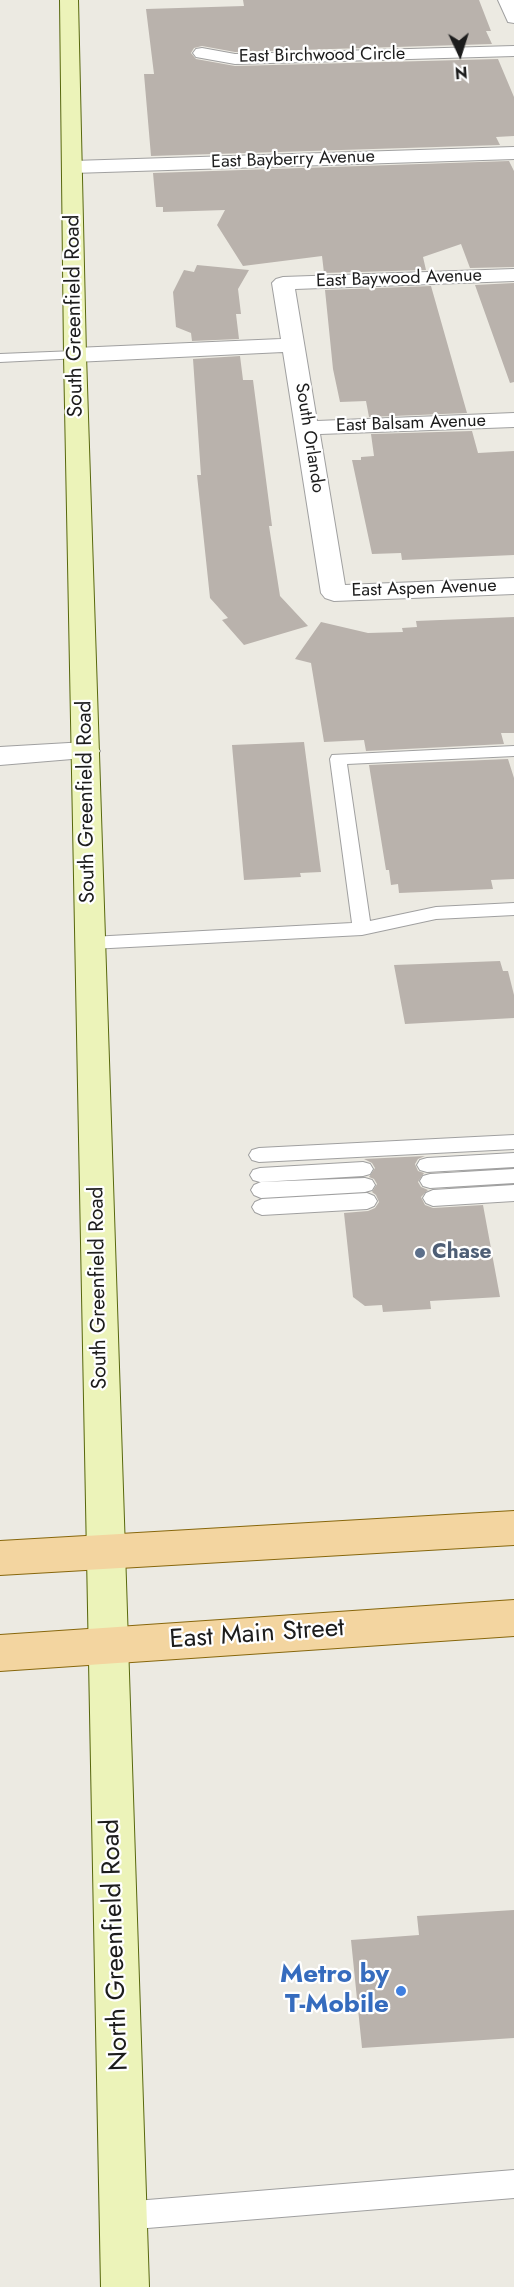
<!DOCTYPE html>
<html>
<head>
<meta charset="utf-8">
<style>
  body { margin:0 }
  #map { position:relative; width:514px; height:2287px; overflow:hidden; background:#eceae2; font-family:Jost,sans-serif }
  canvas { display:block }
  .north { position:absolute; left:430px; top:24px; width:60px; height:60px; -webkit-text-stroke:4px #fff; paint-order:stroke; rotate:176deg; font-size:16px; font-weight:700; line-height:24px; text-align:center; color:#1c1c1c }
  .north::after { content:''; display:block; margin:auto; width:21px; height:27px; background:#1c1c1c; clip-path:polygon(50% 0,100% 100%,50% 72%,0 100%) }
</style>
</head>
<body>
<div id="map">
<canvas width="514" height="2287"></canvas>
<div class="north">N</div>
</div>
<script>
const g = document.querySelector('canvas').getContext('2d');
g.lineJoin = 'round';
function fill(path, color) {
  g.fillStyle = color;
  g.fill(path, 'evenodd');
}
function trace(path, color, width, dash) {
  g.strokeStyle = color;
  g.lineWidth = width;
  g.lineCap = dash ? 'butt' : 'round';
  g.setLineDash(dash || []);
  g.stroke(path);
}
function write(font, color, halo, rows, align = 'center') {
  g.font = font + ' Jost,sans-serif';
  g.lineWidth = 4.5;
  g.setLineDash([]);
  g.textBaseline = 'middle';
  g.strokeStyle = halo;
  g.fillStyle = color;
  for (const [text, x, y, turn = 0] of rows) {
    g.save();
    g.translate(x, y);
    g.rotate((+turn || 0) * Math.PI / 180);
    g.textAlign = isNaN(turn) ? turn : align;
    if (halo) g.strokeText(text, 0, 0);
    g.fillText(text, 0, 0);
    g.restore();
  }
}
fill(new Path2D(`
  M243 0H479L491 31H486L492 44 235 52 202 46 194 48 191 53 196 59 235 66 498 59 514 97V136L496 137 500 145 151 156 144 74H154L146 9 244 6Z
  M509 161 514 171V267L470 268 461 244 423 257 426 270 324 273 322 256 243 266 217 225 225 210 163 212V207H156L153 173Z
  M197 265 249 270 238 289 241 314H236L239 339 192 341 191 333 176 327 173 292 184 270 194 272Z
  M514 283V382L510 383 475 285Z
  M431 286 467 413 369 417 366 401 340 402 333 369 325 290Z
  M240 356 243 380H253L272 526H269L280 596 308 626 244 645 222 620 228 618 210 598 197 475H201L193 359Z
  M472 431 478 453 514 451V555L402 560 401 553 372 554 352 460H361V457L374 456 371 434Z
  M514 617V733H501L504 744 366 751 364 740 324 742 311 663 295 659 321 622 368 633 403 632 402 628 417 627 416 621Z
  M304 742 321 872 300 873 301 877 244 880 232 745Z
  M508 759 514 778V879L491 880 493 889 399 893 398 884 391 885 389 870H386L369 765Z
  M500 961 503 971H508L514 995V1018L405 1024 394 965Z
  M425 1156 418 1159 415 1164 418 1171 424 1173 418 1182 421 1187 428 1190 421 1197 425 1205 433 1208 483 1205 500 1297 430 1301 431 1309 383 1312 382 1305 365 1306 353 1297 344 1213 368 1211 375 1208 379 1202 376 1195 372 1192 377 1184 374 1179 369 1177 375 1168 372 1163 364 1159Z
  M514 1910V2038L362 2048 351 1940 419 1935 417 1916Z`), '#b9b2ac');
const lane = new Path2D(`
  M75 351 80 352 82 355 80 358 0 362V354Z
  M514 746V756L347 764 370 921 436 907 514 903V915L436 919 362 935 91 949 85 947 82 943 85 939 91 937 352 923 330 759 332 755Z
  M514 1135V1149L259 1162 252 1160 249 1155 252 1150 259 1148Z
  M514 1153V1167L427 1172 420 1170 417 1165 420 1160 427 1158Z
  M363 1162 370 1164 373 1169 370 1174 363 1176 260 1182 253 1180 250 1175 253 1170 260 1168Z
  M514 1169V1183L430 1188 423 1186 420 1181 423 1176 430 1174Z
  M365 1178 372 1180 375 1185 372 1190 365 1192 261 1198 254 1195 251 1190 254 1185 261 1182Z
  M514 1185V1201L433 1206 426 1203 423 1198 426 1193 433 1190Z
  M367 1193 374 1196 377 1201 374 1206 367 1209 262 1215 255 1212 252 1207 255 1202 262 1199Z
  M514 2170V2198L123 2230 113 2226 109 2216 113 2206 123 2202Z`);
const street = new Path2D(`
  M498 0H514V23L508 22Z
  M514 46V56L235 64 196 57 193 53 196 49 202 48 235 54Z
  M514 147V159L73 173 66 171 63 167 66 163 73 161Z
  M514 269V281L295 289 317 421 514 413V427L320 434 345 585 514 578V594L334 601 325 598 321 593 283 352 75 362 67 360 64 355 67 350 75 348 281 339 272 283 276 279 283 277Z
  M86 742 96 745 100 751 96 757 0 765V747Z`);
const secondary = new Path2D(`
  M60 0H78L86 355 149 2287H101L64 355Z`);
const primary = new Path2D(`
  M514 1511V1545L0 1575V1541Z
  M514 1600V1636L0 1671V1635Z`);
trace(lane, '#a0a0a0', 2);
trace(street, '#a0a0a0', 2);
trace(secondary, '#58680d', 2);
trace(primary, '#87670c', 2);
fill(lane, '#fff');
fill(street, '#fff');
fill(secondary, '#ecf3b9');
fill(primary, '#f3d5a0');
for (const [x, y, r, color] of [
  [420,1253,6,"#5c6f8a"],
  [401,1991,6,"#3f7fe0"]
]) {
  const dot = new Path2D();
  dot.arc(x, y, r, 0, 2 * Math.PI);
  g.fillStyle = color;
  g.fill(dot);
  trace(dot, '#fff', 2);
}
write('18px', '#1c1c1c', '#fff', [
  ["East Birchwood Circle",322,56,-1],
  ["East Bayberry Avenue",293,160,-2],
  ["East Baywood Avenue",399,279,-2],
  ["East Balsam Avenue",411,424,-2],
  ["South Orlando",309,438,81],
  ["East Aspen Avenue",424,589,-2]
]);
write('21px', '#1c1c1c', '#fff', [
  ["South Greenfield Road",75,316,-91],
  ["South Greenfield Road",87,802,-91],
  ["South Greenfield Road",99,1288,-91]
]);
write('bold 21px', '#4e5e75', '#fff', [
  ["Chase",432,1253]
], 'left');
write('26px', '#1c1c1c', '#fff', [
  ["East Main Street",257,1635,-4],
  ["North Greenfield Road",116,1945,-92]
]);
write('bold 26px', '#366cbe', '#fff', [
  ["Metro by",389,1976],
  ["T-Mobile",389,2006]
], 'right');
</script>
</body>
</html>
